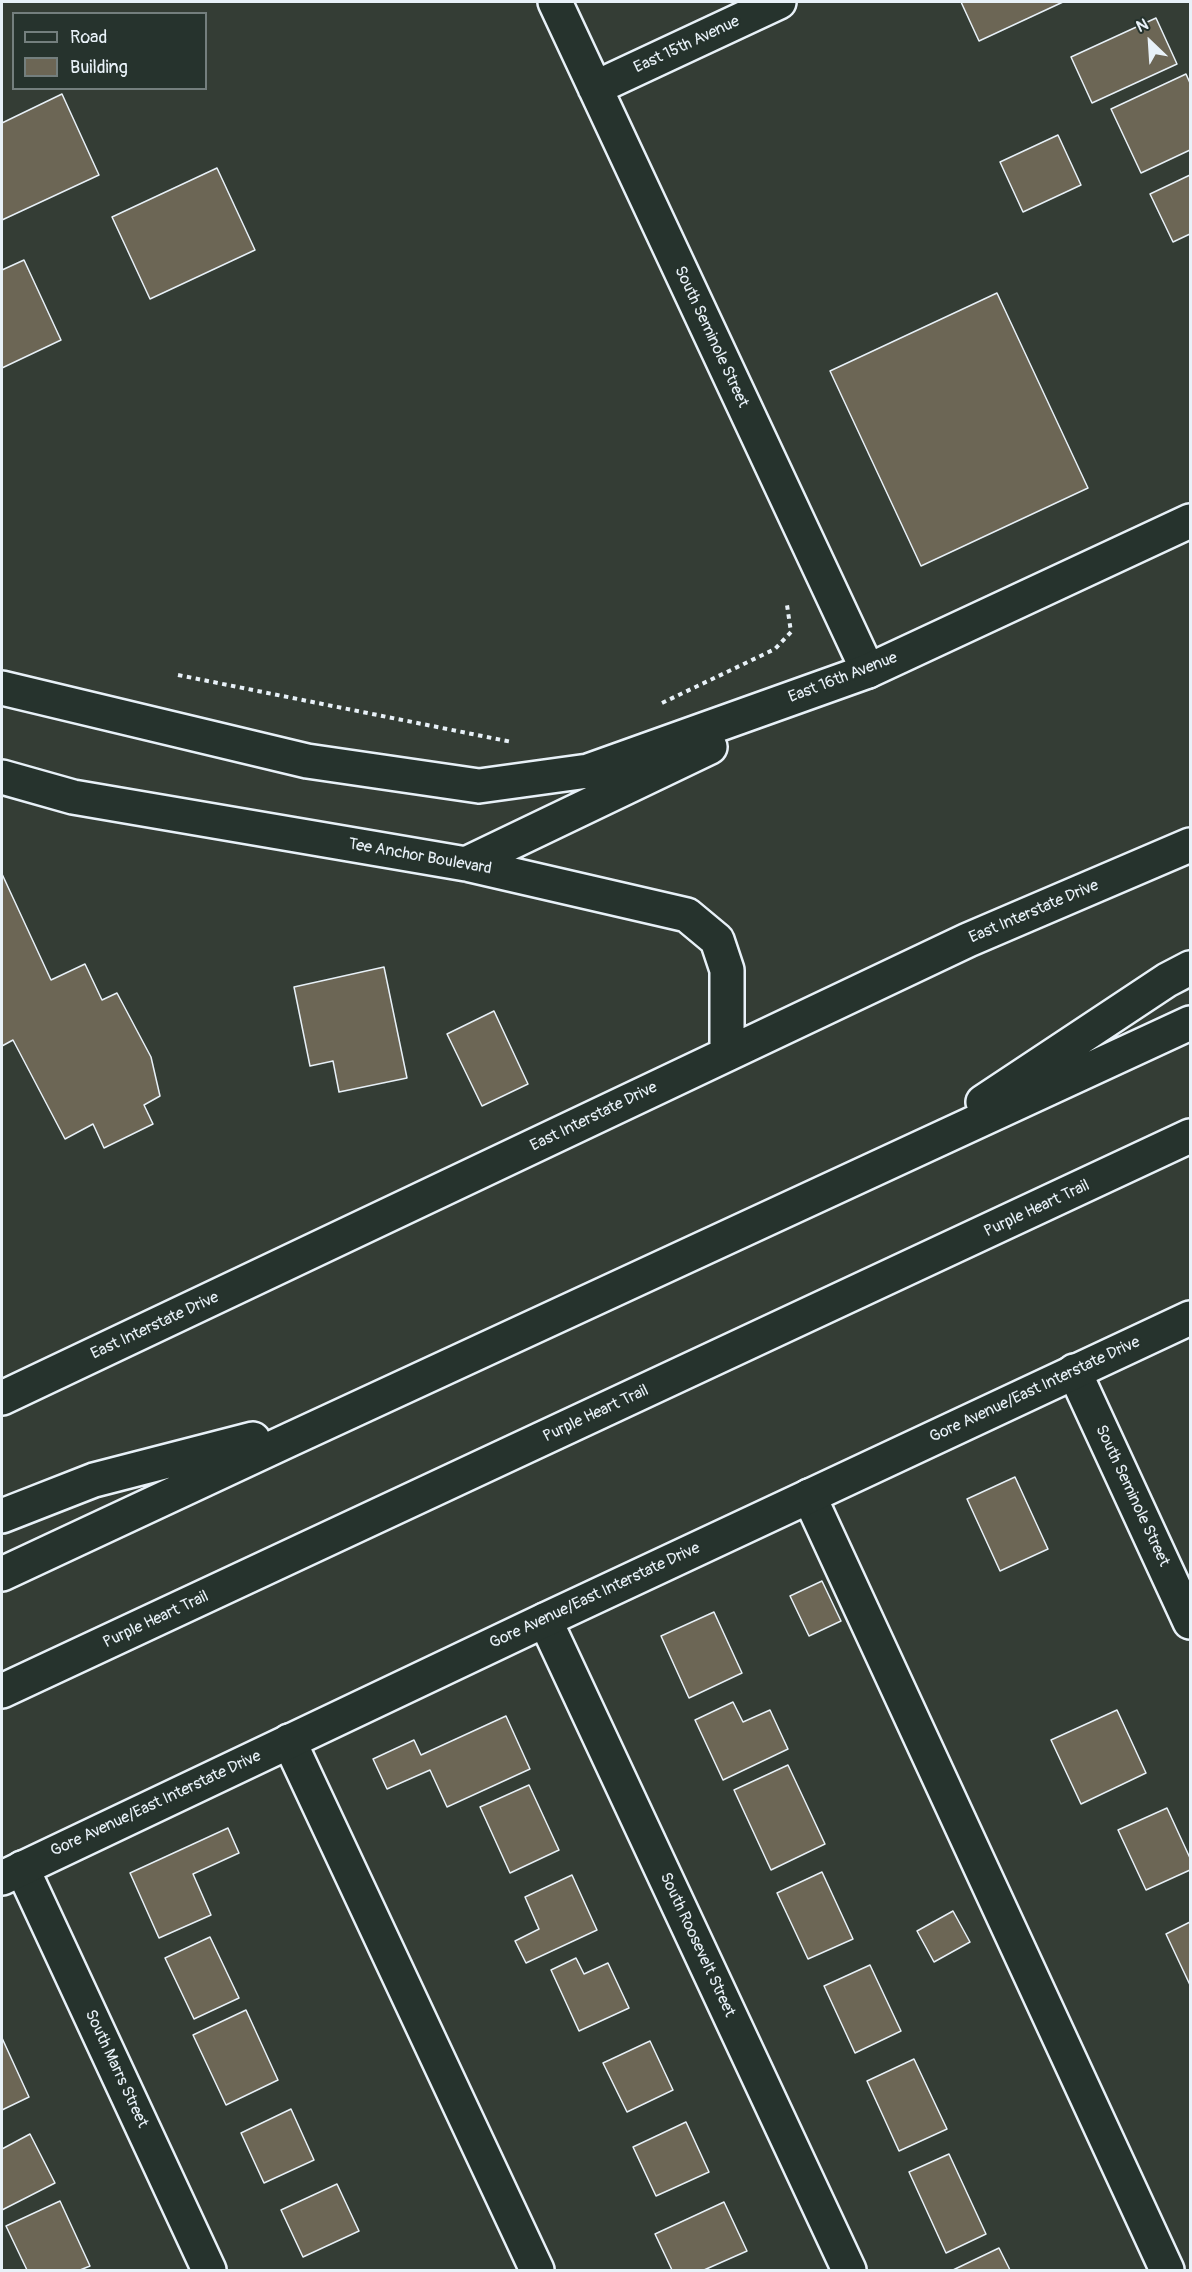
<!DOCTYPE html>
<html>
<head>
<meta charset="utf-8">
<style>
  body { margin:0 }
  #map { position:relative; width:1192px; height:2272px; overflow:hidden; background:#343d35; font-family:Pangolin,sans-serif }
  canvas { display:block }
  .frame { position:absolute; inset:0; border:3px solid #e8f1f8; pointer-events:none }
  .legend { position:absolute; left:12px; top:12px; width:195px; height:78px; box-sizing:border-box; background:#26332d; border:2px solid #747f7e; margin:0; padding:8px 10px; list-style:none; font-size:18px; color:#e8f1f8 }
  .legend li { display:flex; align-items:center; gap:12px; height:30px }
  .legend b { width:30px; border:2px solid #747f7e }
  .north { position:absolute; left:1120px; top:12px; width:60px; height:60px; -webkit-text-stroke:4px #26332d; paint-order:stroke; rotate:335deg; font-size:16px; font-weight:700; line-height:24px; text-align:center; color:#e8f1f8 }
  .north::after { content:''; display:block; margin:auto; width:21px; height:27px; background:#e8f1f8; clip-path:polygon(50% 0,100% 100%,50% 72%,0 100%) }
</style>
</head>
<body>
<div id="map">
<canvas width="1192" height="2272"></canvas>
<div class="frame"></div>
<ul class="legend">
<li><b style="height:8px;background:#26332d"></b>Road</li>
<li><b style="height:16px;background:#6c6655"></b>Building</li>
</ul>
<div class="north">N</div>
</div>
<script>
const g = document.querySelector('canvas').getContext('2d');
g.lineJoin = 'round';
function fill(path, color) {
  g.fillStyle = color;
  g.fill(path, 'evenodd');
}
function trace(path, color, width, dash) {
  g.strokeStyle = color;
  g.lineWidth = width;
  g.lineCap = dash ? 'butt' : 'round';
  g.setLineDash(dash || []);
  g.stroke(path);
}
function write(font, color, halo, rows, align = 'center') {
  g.font = font + ' Pangolin,sans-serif';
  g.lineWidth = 4.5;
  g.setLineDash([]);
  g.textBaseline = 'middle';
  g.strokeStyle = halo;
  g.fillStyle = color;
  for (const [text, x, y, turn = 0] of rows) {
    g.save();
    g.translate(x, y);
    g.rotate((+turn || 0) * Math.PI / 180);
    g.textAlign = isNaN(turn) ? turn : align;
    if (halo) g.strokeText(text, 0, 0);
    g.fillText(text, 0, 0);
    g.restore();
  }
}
const building = new Path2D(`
  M961 2H1063L979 41Z
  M1156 18 1177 64 1092 103 1071 57Z
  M1186 74 1190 83V150L1141 173 1111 109Z
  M62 94 99 175 2 220V123Z
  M1058 135 1081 185 1023 212 1000 162Z
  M217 168 255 250 150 299 112 217Z
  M1190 175V234L1173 242 1150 194Z
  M24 260 61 340 2 368V270Z
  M997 293 1088 488 921 566 830 371Z
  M2 874 51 980 85 964 102 1000 117 993 151 1057 160 1096 144 1105 153 1124 104 1148 93 1124 65 1139 13 1040 2 1046Z
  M384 967 407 1078 339 1092 333 1061 310 1066 294 987Z
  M494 1011 528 1084 482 1106 447 1034Z
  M1015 1477 1048 1549 1000 1571 967 1499Z
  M822 1581 841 1621 809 1636 790 1596Z
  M714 1612 742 1673 689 1698 661 1636Z
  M733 1702 743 1722 770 1710 788 1749 723 1780 695 1720Z
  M1117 1710 1146 1773 1081 1804 1051 1740Z
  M506 1716 530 1769 447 1807 430 1770 387 1789 373 1759 414 1740 421 1755Z
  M788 1765 825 1844 771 1870 734 1790Z
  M529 1785 559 1850 510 1873 480 1807Z
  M1167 1808 1190 1858V1870L1146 1890 1118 1830Z
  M228 1828 239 1853 193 1874 211 1915 159 1938 130 1873Z
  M822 1872 853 1939 808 1959 777 1893Z
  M572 1875 597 1930 526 1963 515 1941 539 1929 525 1897Z
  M953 1911 970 1942 934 1962 917 1931Z
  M1190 1922V1985L1166 1934Z
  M210 1937 239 1998 194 2019 165 1958Z
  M576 1958 584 1974 608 1963 629 2008 579 2031 551 1970Z
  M870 1965 901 2031 855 2053 824 1986Z
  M246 2010 278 2080 226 2105 193 2035Z
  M2 2038 29 2097 2 2110Z
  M650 2041 673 2090 627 2112 603 2063Z
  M914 2059 947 2129 899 2151 867 2081Z
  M291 2109 314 2160 264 2183 241 2133Z
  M686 2122 709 2172 656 2196 633 2147Z
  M30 2134 55 2183 2 2210V2149Z
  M949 2154 986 2234 946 2253 909 2172Z
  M337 2184 359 2231 303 2257 281 2210Z
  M60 2201 90 2266 80 2270H27L6 2226Z
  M724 2202 747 2251 704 2270H672L655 2234Z
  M999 2248 1010 2270H953Z`);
fill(building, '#6c6655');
trace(building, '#e8f1f8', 1.5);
const minor = new Path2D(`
  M555 2 868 671
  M595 88 779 2
  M1074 1371 1190 1622
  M809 1496 1167 2270
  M545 1620 849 2270
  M289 1741 537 2270
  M22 1868 209 2270`);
const major = new Path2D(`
  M2 688 307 761 479 786 588 771 868 671 1190 521
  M2 777 73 797 466 864 687 915 717 940 727 970V1053
  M466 864 710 747
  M2 1398 968 940 1190 845
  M2 1878 545 1620 1190 1318`);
const highway = new Path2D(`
  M983 1102 1167 980 1190 968
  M2 1516 94 1480 253 1439
  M2 1574C397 1388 795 1208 1190 1023
  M2 1691 1190 1136`);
trace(minor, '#e8f1f8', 38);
trace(major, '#e8f1f8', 38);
trace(highway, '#e8f1f8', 38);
trace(new Path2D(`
  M178 675 512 742
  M662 703 775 649 791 632 787 605`), '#e8f1f8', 4, [4.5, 4.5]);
trace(minor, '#26332d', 33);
trace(major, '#26332d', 33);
trace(highway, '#26332d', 33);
write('16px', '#e8f1f8', '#26332d', [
  ["East 15th Avenue",687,45,-25],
  ["South Seminole Street",711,337,65],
  ["East 16th Avenue",843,678,-21],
  ["Tee Anchor Boulevard",420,857,10],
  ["East Interstate Drive",1034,912,-23],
  ["East Interstate Drive",594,1117,-26],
  ["Purple Heart Trail",1037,1209,-25],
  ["East Interstate Drive",155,1326,-25],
  ["Gore Avenue/East Interstate Drive",1035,1390,-25],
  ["Purple Heart Trail",596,1414,-25],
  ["South Seminole Street",1132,1496,65],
  ["Gore Avenue/East Interstate Drive",595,1596,-25],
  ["Purple Heart Trail",156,1620,-25],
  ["Gore Avenue/East Interstate Drive",156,1804,-25],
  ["South Roosevelt Street",697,1945,65],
  ["South Marrs Street",116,2069,65]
]);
</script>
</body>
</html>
